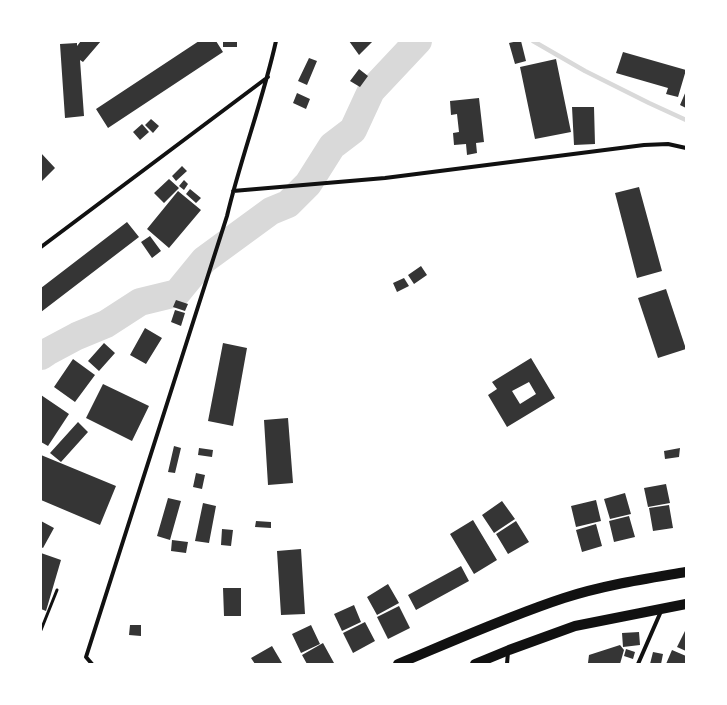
<!DOCTYPE html>
<html>
<head>
<meta charset="utf-8">
<style>
  body { margin:0 }
  #map { position:relative; width:727px; height:705px; overflow:hidden; background:#fff; font-family:"Crimson Pro",serif }
  canvas { display:block }
  .frame { position:absolute; inset:0; border:42px solid #fff; pointer-events:none }
</style>
</head>
<body>
<div id="map">
<canvas width="727" height="705"></canvas>
<div class="frame"></div>
</div>
<script>
const g = document.querySelector('canvas').getContext('2d');
g.lineJoin = 'round';
function trace(path, color, width, dash) {
  g.strokeStyle = color;
  g.lineWidth = width;
  g.lineCap = dash ? 'butt' : 'round';
  g.setLineDash(dash || []);
  g.stroke(path);
}
function fill(path, color) {
  g.fillStyle = color;
  g.fill(path, 'evenodd');
}
trace(new Path2D(`
  M533 41 585 71 649 103 686 120`), '#d9d9d9', 4.5);
trace(new Path2D(`
  M41 356 47 352 77 336 106 324 140 302 177 293 204 260 271 211 288 204 308 184 332 146 353 130 371 91 418 41`), '#d9d9d9', 28);
fill(new Path2D(`
  M81 41H101L83 62 80 60 84 116 65 118 60 44 77 43V46Z
  M199 41H216L223 52 108 128 96 109Z
  M223 41H237V47H223Z
  M349 41H373L359 55Z
  M518 41H521L526 61 515 64 509 43Z
  M623 52 686 70 678 97 666 94 668 88 616 73Z
  M309 58 317 61 307 85 298 81Z
  M556 59 571 132 535 139 520 67Z
  M359 69 368 76 360 87 350 81Z
  M686 91V108L680 105Z
  M297 93 310 99 306 109 293 103Z
  M479 98 484 142 476 143 477 153 467 155 466 144 454 145 453 133 459 132 457 114 451 115 450 101Z
  M572 107H594L595 144 574 145Z
  M151 119 159 126 153 133 145 125Z
  M142 124 149 132 140 140 133 132Z
  M41 153 55 168 41 182Z
  M182 166 187 171 176 181 172 176Z
  M169 179 179 188 164 203 154 193Z
  M184 180 188 184 184 190 179 186Z
  M639 187 662 271 637 278 615 193Z
  M190 189 201 198 196 203 186 194Z
  M178 191 201 210 169 248 147 229Z
  M127 222 139 237 41 312V288Z
  M150 236 161 251 152 258 141 242Z
  M421 266 427 275 414 284 408 275Z
  M404 278 409 286 397 292 393 283Z
  M666 289 686 349 658 358 638 298Z
  M176 300 188 304 185 311 173 307Z
  M175 310 185 313 181 326 171 322Z
  M145 328 162 338 146 364 130 355Z
  M104 343 115 353 99 371 88 361Z
  M223 343 247 348 233 426 208 421Z
  M531 358 555 398 507 427 488 395 497 389 492 382ZM529 382 536 394 520 404 512 391Z
  M73 359 95 375 75 402 54 387Z
  M103 384 149 406 132 441 86 418Z
  M41 395 69 414 48 446 41 442Z
  M288 418 293 483 268 485 264 420Z
  M78 422 88 432 61 462 50 453Z
  M174 446 181 448 175 473 168 472Z
  M199 448 213 450 212 457 198 455Z
  M680 448 679 457 665 459 664 451Z
  M41 455 116 486 100 525 41 500Z
  M196 473 205 475 202 489 193 487Z
  M666 484 670 503 648 507 644 488Z
  M625 493 631 514 610 519 604 499Z
  M168 498 181 501 170 540 157 536Z
  M596 500 601 521 576 527 571 506Z
  M502 501 515 519 494 533 482 515Z
  M203 503 216 506 209 543 195 541Z
  M669 505 673 528 653 531 649 508Z
  M629 516 635 537 614 542 609 521Z
  M473 520 497 560 474 574 450 534Z
  M41 521 54 528 43 548 41 547Z
  M256 521 271 522V528L255 527Z
  M516 521 529 542 508 554 496 534Z
  M596 524 602 546 582 552 576 530Z
  M222 529 233 530 231 546 221 545Z
  M172 540 188 542 186 553 171 551Z
  M301 549 305 614 281 615 277 551Z
  M41 553 61 560 46 611 41 609Z
  M461 566 469 581 416 610 408 595Z
  M388 584 399 603 377 615 367 597Z
  M223 588H241V616H224Z
  M354 605 361 622 342 631 334 614Z
  M399 606 410 628 388 639 377 617Z
  M365 622 375 641 353 653 343 633Z
  M130 625H141V636L129 635Z
  M311 625 320 644 301 653 292 634Z
  M686 629V651L677 647Z
  M639 632 640 645 623 647 622 633Z
  M323 643 334 663 331 664H307L302 655Z
  M620 645 624 650 620 664 588 663 589 655Z
  M272 646 282 663 279 664H255L251 658Z
  M626 649 635 652 633 659 624 656Z
  M672 650 686 656V664H666Z
  M653 652 663 654 661 664H650Z`), '#353535');
trace(new Path2D(`
  M41 630 57 590`), '#111', 3);
trace(new Path2D(`
  M233 191 385 178 644 145 668 144 686 148
  M41 247 268 77
  M92 664 86 657 227 216C241 157 263 100 276 41
  M507 664 508 652
  M638 664 662 609`), '#111', 4);
trace(new Path2D(`
  M398 664C453 641 509 616 564 598 604 585 645 579 686 572
  M475 664 509 650 575 626 686 604`), '#111', 10);
</script>
</body>
</html>
